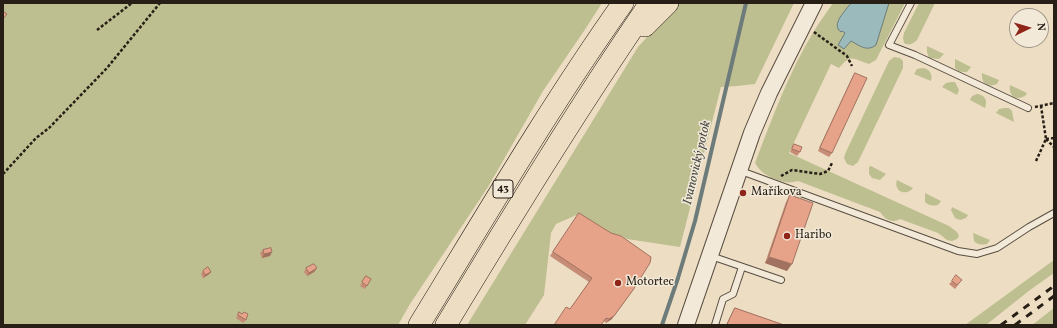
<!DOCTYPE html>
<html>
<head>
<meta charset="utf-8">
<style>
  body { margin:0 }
  #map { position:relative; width:1057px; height:328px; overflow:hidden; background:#edddc3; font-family:Vollkorn,serif }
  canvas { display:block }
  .frame { position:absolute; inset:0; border:4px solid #271f16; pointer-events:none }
  .north { position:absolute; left:1009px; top:8px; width:40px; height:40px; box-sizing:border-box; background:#f3e9d8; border:1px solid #a1988a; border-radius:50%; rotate:85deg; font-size:11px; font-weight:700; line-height:16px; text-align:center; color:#271f16 }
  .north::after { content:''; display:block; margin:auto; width:14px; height:18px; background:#8f2418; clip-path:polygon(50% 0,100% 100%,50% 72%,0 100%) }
</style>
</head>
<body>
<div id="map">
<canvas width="1057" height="328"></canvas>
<div class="frame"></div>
<div class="north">N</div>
</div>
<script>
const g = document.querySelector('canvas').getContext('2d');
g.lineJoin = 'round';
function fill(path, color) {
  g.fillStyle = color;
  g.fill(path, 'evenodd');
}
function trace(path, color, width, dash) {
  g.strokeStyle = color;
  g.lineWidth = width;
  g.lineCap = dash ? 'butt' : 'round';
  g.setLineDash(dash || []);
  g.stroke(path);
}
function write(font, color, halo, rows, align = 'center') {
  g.font = font + ' Vollkorn,serif';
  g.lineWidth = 3;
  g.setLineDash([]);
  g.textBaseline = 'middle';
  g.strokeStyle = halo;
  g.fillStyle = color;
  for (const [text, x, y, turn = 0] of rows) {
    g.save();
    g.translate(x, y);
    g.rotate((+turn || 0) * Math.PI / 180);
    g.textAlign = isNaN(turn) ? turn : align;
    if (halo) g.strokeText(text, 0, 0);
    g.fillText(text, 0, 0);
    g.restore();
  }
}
fill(new Path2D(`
  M3 3H602L584 31 543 91 488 187 410 304 398 325H3Z
  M678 3H794L755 84 737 86 721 87 680 247 627 239 619 235 608 234 579 214 556 224 551 233 544 295 525 325H467L638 47Z
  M833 3H905L876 60 869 64C852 59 852 53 839 68L831 64 789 153 949 226 957 232 959 236 957 239 952 241 947 240 938 233 900 219C891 224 885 219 880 212L798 181C794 182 789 183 785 182 773 180 760 173 755 163 772 118 789 72 814 31 820 21 827 12 833 3Z
  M919 3H935L917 40C913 44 909 46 904 43L903 38 904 33Z
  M927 46 944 54 939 59 929 58 927 52Z
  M894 57 900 58 903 61V68L858 162 853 166 847 164 844 158 845 154 889 61Z
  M955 59 971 67 967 72C961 72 959 72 955 68Z
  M922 68C929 68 933 74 931 81L914 74 917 69Z
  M982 73 999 80 997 84C987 88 981 83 982 73Z
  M951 82H955L959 90 957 95 942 87 946 83Z
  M1010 85 1027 93 1025 96C1016 101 1008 96 1010 85Z
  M977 94C985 95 988 100 985 108L970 100 972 96Z
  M1004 108H1009L1012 111 1014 122 996 113 999 109Z
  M871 166 886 174 880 180 872 178 869 174V167Z
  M897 180 913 188C906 197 893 191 897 180Z
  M925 193 941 201 938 205C933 206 929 206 925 202Z
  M952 207 968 215 966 218 960 220 955 218 951 210Z
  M973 233 990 240 987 244C981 245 978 245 974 241Z
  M1054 260V273L1030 290 986 325H965Z
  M1054 308V325H1032Z`), '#bebf90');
const water = new Path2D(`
  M851 3H889L876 45C867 52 860 46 851 41L844 49 838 45 845 33 842 31 841 32C830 25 846 10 851 3Z`);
fill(water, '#9bbabc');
trace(water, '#6d7c7a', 1);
trace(new Path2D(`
  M662 325 678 278 695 221 746 3`), '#6d7c7a', 4);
const service = new Path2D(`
  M911 3 889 45 915 55 1028 108
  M741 171 958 251 977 254 997 248 1029 227 1054 213
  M711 256 781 280
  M715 325 723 299 733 294 742 267`);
const tertiary = new Path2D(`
  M686 325 752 133 769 93 814 3`);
const trunk = new Path2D(`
  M645 26 668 3
  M419 325C485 217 550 106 623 3
  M446 325C512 216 578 108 650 3`);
trace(service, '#584e41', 8);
trace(tertiary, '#584e41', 18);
trace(trunk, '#271f16', 22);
trace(new Path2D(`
  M97 30 132 3
  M814 32 847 56 852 66
  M1035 107 1054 103
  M1046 139 1054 147
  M1046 139 1054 138
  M1036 161 1046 139 1041 106
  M3 174 36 138 49 128 107 68 160 3
  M781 176 792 170 820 174 828 171 832 163`), '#271f16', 2.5, [3, 2]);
trace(service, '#f3e9d8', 6);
trace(tertiary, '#f3e9d8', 16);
trace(trunk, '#edddc3', 21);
trace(new Path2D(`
  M1001 325 1054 286
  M1015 325 1054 296`), '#271f16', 3, [7, 7]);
fill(new Path2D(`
  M855 73 832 153 829 157 818 151 853 76Z
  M794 144 800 152 797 156 790 152Z
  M790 195 787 271 765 263 786 202Z
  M579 213 612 319 606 323 604 321 570 309 589 282 550 256Z
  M263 250 270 256 262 258 260 253Z
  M306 268H317L314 272 307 276 304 272Z
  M203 271 211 272 208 275 203 278 201 274Z
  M366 276 371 279 365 289 360 286Z
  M962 280 955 289 949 284 952 281Z
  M735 308 784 325H726L733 311Z
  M239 312 242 314 246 320 243 323 236 318Z`), '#c68c76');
fill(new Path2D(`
  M272 252 270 256 262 258 264 254Z
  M769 257 792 264 787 271 765 263Z
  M317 268 314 272 307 276 309 273Z
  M211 272 208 275 203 278 205 275Z
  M633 290 612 319 606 323 609 319Z`), '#a17260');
const building = new Path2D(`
  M3 11 7 14 3 19Z
  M855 73 867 78 832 153 820 148Z
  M794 144 802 147 800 152 792 149Z
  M790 195 813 203 792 264 769 257Z
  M579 213 611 233 621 236 651 257 650 263 633 290 614 316 609 319 606 318 601 325H554L566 307 570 309 592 278 553 252Z
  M271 248 272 252 264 254 263 250Z
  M314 264 317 268 309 273 306 268Z
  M208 267 211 272 205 275 203 271Z
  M956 275 962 280 957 285 952 281Z
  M366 276 371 279 367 286 362 282Z
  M735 308 784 325H727Z
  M239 312 242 314 244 312 248 314 246 320 238 315Z`);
fill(building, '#e6a389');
trace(building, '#a17260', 1);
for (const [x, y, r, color] of [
  [743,193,4,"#8f2418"],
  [787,236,4,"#8f2418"],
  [618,283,4,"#8f2418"]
]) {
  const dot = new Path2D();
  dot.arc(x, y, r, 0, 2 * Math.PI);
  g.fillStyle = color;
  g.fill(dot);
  trace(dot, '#f3e9d8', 1.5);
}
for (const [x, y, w] of [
  [503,189,20]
]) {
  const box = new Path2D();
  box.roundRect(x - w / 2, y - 9, w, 18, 3);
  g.fillStyle = '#f3e9d8';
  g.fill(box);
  trace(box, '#271f16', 1);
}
write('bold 11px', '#271f16', null, [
  ["43",503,189]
]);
write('12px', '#271f16', '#f3e9d8', [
  ["Maříkova",751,193],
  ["Haribo",795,236],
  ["Motortec",626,283]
], 'left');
write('italic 13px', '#4a4e48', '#f3e9d8', [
  ["Ivanovický potok",698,163,-77]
]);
</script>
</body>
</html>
